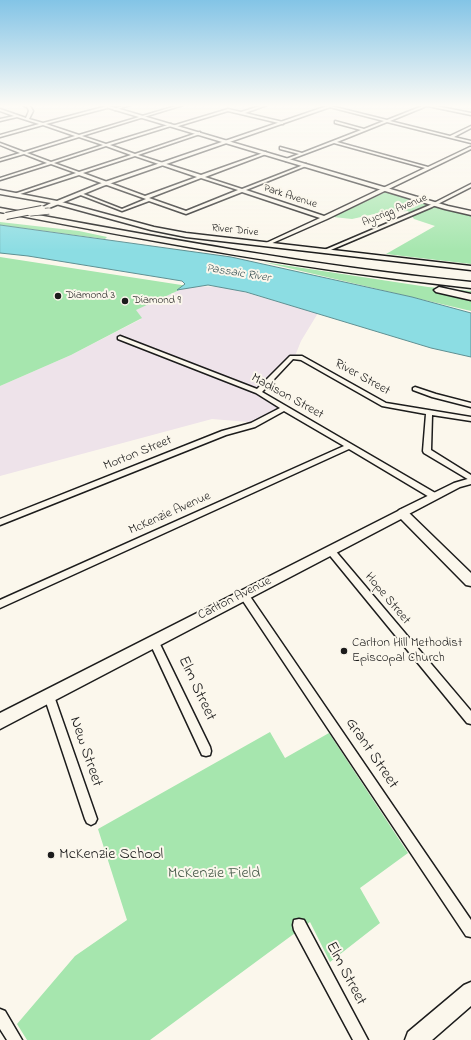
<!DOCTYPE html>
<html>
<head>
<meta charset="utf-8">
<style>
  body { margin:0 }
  canvas { display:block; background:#fbf7ec }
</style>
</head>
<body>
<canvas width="471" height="1040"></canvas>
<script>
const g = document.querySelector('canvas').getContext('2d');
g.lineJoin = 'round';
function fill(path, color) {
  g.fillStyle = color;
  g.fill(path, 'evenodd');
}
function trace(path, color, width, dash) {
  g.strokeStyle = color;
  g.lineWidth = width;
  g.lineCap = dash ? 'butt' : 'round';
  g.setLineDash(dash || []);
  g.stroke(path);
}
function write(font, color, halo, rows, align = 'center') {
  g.font = font + ' "Indie Flower",sans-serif';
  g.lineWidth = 4;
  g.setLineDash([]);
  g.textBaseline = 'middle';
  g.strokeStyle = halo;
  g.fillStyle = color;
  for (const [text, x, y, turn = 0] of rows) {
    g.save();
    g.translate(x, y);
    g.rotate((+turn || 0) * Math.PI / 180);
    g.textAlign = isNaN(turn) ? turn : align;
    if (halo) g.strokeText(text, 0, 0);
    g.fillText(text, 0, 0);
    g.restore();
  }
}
fill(new Path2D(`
  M188 286 226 287 318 313 301 341 295 356 261 395 285 409 260 423 212 419 0 476V386L71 355 141 319 135 310Z`), '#eee3ea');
fill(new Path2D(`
  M388 191 447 210 471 215V264L386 254 435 226 414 219 408 211 379 213 352 219 333 217Z
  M0 222 79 231 107 237 105 239 0 225Z
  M0 257 188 286 136 310 142 318 71 355 0 386Z
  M263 262 428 287 471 291V311Z
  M270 732 285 758 329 733 408 853 360 888 380 923 330 962 310 922 150 1040H27L17 1024 75 956 127 920 98 829Z`), '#a6e6ae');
const water = new Path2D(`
  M0 225 231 257 412 297 471 313V357L431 348 246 292 208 285 177 290 185 284 182 281 28 256 0 253Z`);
fill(water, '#8cdde3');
trace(water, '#5f9093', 1);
const minor = new Path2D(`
  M23 105 30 106 33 111 29 119 43 123 107 106V108L46 124 79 135 179 105H183L82 136 106 144 171 124V126L110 145 135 154 200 132V134L138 155 201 175 266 152V154L205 177 242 189 306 164V166L246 190 324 216 425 168 334 143 286 161V159L299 154 280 149V147L302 153 361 130 335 123V121L364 129 384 121 322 105H327L387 120 425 105H429L390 121 450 136 471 126V128L454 137 471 141V143L387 122 337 142 428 167 470 147H471V149L327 219 268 245H266V243L320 218 242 192 186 214 149 201 122 211 78 194 81 193 122 209 146 199 79 175 14 196V194L76 173 51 164 0 180V178L47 163 24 154 0 161V159L20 153 0 145V143L24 152 75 136 43 125 0 137V135L39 124 17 117 0 121V119L14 116 0 111V109L26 118 29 111 28 108ZM79 137 103 145 51 162 27 153ZM106 146 131 155 79 172 54 163ZM135 156 197 177 145 196 83 173ZM201 178 238 190 186 211 149 198Z
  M126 105H130L115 110 113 109Z
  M263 105H267L245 113 283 122V124L228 111 175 127 172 126 228 109 241 112Z
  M471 184V187L432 207 326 252 322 251 430 205Z
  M120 336 257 389 290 356H302L386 403 471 417V421L432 415 431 450 471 475V481L424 453 423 451 426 414 382 406 301 360 293 359 262 392 437 494 438 496 437 498H431L349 449 0 608V600L344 446 284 411 255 427 226 435 0 525V519L222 431 251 423 280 408 256 393 118 339V337Z
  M415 387 436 394 471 403V407L432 397 413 390V388Z
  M330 547 333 548 471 711V724L467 723 327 552 326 550 327 548Z
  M244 591 247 592 471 920V937L466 936 241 598 240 595 241 592Z
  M154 637 157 638 210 747 211 751 210 755 206 756 202 755 149 641 151 638Z
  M49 691 53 693 54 696 97 819 95 823 91 825 87 823 85 819 44 696 45 693Z
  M299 919 304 920 368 1040H353L294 930 293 925 294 920Z
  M0 1009 5 1011 22 1040H7L0 1029Z`);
const tertiary = new Path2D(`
  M423 105H431L471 113V115Z
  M58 201 154 227 186 233 471 266V270L186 237 151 230 56 204V202Z
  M471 478V484L460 487 405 516 402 517 397 513 399 510 454 483Z`);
const secondary = new Path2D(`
  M330 105H336L103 186 44 210 39 209 51 203 0 194V190L57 201 99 184Z`);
const primary = new Path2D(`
  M99 105H106L448 206 471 211V215L445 209Z
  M402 509 406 510 471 573V586L466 585 401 519 0 729V713Z
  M471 982V1006L432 1040H405L408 1032 464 985Z`);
const motorway = new Path2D(`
  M0 208C156 237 313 266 471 282V288C313 271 156 242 0 212Z
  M439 287 471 294V300L436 292 434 290Z`);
trace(minor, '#1c1c1c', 3);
trace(tertiary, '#1c1c1c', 3);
trace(secondary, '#1c1c1c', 3);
trace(primary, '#1c1c1c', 3);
trace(motorway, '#1c1c1c', 3);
fill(minor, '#fbf7ec');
fill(tertiary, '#fbf7ec');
fill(secondary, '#fbf7ec');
fill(primary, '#fbf7ec');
fill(motorway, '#fbf7ec');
const tertiaryBridge = new Path2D(`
  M30 213 49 211`);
const secondaryBridge = new Path2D(`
  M6 216 42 209`);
trace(tertiaryBridge, '#1c1c1c', 7, []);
trace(secondaryBridge, '#1c1c1c', 8, []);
trace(tertiaryBridge, '#fbf7ec', 5.5);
trace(secondaryBridge, '#fbf7ec', 6);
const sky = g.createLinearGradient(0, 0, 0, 251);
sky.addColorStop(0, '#83c4e6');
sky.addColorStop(0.42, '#fdfbf6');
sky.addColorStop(1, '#fdfbf600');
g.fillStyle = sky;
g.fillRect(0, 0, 471, 251);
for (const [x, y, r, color] of [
  [58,296,4,"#1c1c1c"],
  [125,301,4,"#1c1c1c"],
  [344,651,4,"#1c1c1c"],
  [51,855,4,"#1c1c1c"]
]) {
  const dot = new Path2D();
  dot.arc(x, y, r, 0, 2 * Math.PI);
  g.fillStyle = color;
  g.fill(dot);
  trace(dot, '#fbf7ec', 1.5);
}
write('11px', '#1c1c1c', '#fbf7ec', [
  ["Park Avenue",290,197,18],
  ["Aycrigg Avenue",395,211,-22],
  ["River Drive",235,231,6]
]);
write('11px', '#1c1c1c', '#fbf7ec', [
  ["Diamond 3",66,296],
  ["Diamond 9",133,301]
], 'left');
write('italic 12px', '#3e5658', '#fbf7ec', [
  ["Passaic River",238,274,9]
]);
write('13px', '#1c1c1c', '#fbf7ec', [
  ["River Street",362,378,29],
  ["Madison Street",287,397,29],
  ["Morton Street",138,454,-22],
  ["McKenzie Avenue",170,514,-24],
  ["Carlton Avenue",235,599,-27],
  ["Hope Street",387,599,50]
]);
write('13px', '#1c1c1c', '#fbf7ec', [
  ["Carlton Hill Methodist",352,644],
  ["Episcopal Church",352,659]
], 'left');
write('16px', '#1c1c1c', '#fbf7ec', [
  ["Elm Street",196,689,65],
  ["New Street",85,752,71],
  ["Grant Street",371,754,56],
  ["Elm Street",345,974,62]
]);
write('16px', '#1c1c1c', '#fbf7ec', [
  ["McKenzie School",59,855]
], 'left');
write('16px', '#455948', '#fbf7ec', [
  ["McKenzie Field",214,874]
]);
</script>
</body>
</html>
